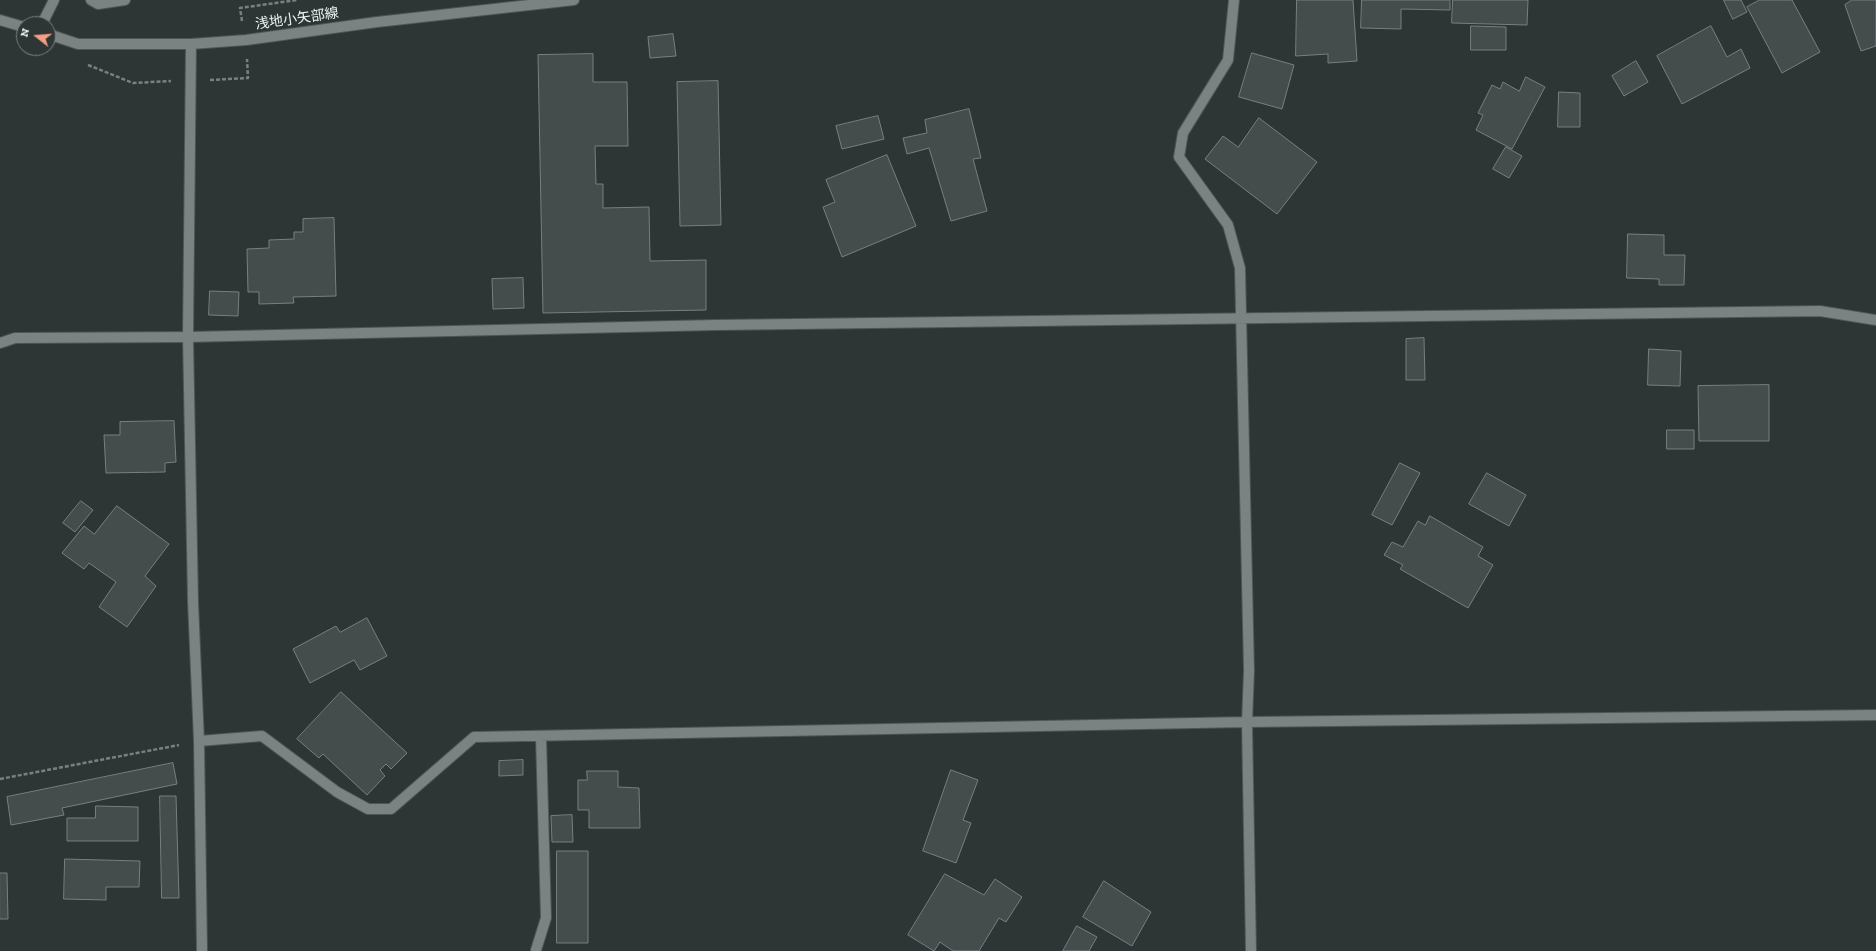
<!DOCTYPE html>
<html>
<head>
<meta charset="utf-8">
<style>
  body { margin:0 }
  #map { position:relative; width:1876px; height:951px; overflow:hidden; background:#2e3535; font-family:"Zilla Slab",serif }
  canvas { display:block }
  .north { position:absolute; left:16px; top:16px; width:40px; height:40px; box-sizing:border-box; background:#2e3535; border:1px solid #7a8181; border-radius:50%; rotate:287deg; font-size:11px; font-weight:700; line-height:16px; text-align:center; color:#edf2f2 }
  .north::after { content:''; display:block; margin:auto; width:14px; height:18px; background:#f49e86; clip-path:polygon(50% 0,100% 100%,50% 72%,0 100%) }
</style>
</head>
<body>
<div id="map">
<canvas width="1876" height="951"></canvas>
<div class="north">N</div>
</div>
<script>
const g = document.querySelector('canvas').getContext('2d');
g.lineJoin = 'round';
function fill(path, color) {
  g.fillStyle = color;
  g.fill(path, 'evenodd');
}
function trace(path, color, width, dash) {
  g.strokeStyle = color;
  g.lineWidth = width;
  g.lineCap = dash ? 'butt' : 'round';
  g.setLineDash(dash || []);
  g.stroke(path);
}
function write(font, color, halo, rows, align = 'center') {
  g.font = font + ' "Zilla Slab","Noto Sans JP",serif';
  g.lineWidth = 3;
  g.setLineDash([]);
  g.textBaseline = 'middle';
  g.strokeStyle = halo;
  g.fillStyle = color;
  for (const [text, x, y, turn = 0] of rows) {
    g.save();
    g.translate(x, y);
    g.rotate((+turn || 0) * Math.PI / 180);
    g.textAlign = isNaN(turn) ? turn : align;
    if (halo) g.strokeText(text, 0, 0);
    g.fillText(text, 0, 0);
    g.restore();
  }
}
const building = new Path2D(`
  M1297 0H1353L1357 61 1328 63V54L1296 56Z
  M1362 0H1450V10L1401 9V29L1361 28Z
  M1453 0H1528L1527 25 1452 23Z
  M1724 0H1741L1747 12 1733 19Z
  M1760 0H1792L1820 52 1782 73 1747 7Z
  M1852 0H1876V46L1861 51 1845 5Z
  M1471 26 1506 27V50H1471Z
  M1711 26 1727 57 1741 49 1750 68 1682 104 1657 56Z
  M673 34 676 56 650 58 648 37Z
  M1252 53 1294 65 1282 109 1239 97Z
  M593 54V82H627L628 146H595L596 184H603V208L649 207 650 261 706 260V310L543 313 538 55Z
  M1636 61 1648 82 1624 96 1612 76Z
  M1526 77 1545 87 1512 149 1476 130 1483 115 1478 113 1492 85 1500 89 1503 82 1519 91Z
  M718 81 721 225 680 226 677 82Z
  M1559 92 1580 93V127H1558Z
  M969 109 981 158 973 159 987 211 951 221 929 148 907 154 903 138 927 133 925 120Z
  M878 116 884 139 842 149 836 126Z
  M1259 118 1317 162 1277 214 1205 159 1223 136 1238 147Z
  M1506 147 1522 156 1509 178 1493 169Z
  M887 155 916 226 842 257 823 207 835 202 826 180Z
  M334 218 336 296 293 297 294 303 259 304V292H248L247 249 269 248V240L294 239V232H303V219Z
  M1628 234 1664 235V255H1685L1684 285H1659V279L1627 278Z
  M523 278 524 308 493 309 492 279Z
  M210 291 239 292 238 316 209 315Z
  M1424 338 1425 380H1406V339Z
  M1649 349 1681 351 1680 386 1648 385Z
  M1769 385V441H1699L1698 386Z
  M174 421 176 462 165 463V472L106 473 104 435H120V422Z
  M1667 430H1694V449H1667Z
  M1400 463 1420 473 1392 525 1372 515Z
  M1487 473 1526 495 1509 526 1469 504Z
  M81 501 93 510 75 532 63 523Z
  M117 506 169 544 145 576 156 586 127 627 99 607 116 582 89 563 84 569 62 553 84 526 94 534Z
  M1430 516 1483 547 1478 556 1493 565 1468 608 1400 569 1403 565 1384 555 1392 542 1403 547 1418 521 1425 525Z
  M367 618 387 656 360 670 354 660 310 683 293 649 336 626 340 632Z
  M341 692 407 753 391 769 386 764 380 770 385 776 367 795 323 754 319 758 297 739Z
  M523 760V775L499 776V761Z
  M173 763 177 784 62 808 64 815 11 825 7 797Z
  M951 770 978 780 963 820 971 823 956 863 923 851Z
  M587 771H618V787L639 788 640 828H589V810H578V780H587Z
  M160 796H176L179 898H162Z
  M96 806 138 807V841H67V818H95Z
  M572 815 573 842H552L551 816Z
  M557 851H588V943H557Z
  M65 859 140 861 139 887H106V900L64 899Z
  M0 873H7L8 919H0Z
  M945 874 984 895 995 879 1022 897 1006 922 999 918 979 951H953L940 942 934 951 908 935Z
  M1104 881 1151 912 1132 946 1083 917Z
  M1077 926 1097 937 1089 951H1063Z`);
fill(building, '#454c4c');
trace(building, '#787f80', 1);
const street = new Path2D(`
  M91 0 98 4 125 0
  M1234 0 1228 60 1183 133 1179 157 1228 225 1240 268 1249 671 1247 722 1251 951
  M42 24 54 0
  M0 343 15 338 188 337 716 325 1820 311 1876 320
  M199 741 262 736 337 792 368 809H391L474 737 1247 722 1876 715
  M536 950 546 918 541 737`);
const secondary = new Path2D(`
  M0 20 24 27
  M48 34 78 44H191L246 40 377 22 574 0
  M191 44 188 337 193 602 199 741 202 951`);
trace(street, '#4f5454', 12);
trace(secondary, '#4f5454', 12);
trace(new Path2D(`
  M242 21 240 8 297 0
  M88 65 133 83 171 81
  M210 80 248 78 247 59
  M0 779 179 745`), '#7a8080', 2.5, [4, 2]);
trace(street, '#7a8282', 10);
trace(secondary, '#7a8282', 10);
write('14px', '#edf2f2', '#2e3535', [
  ["浅地小矢部線",297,19,-8]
]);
</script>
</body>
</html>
